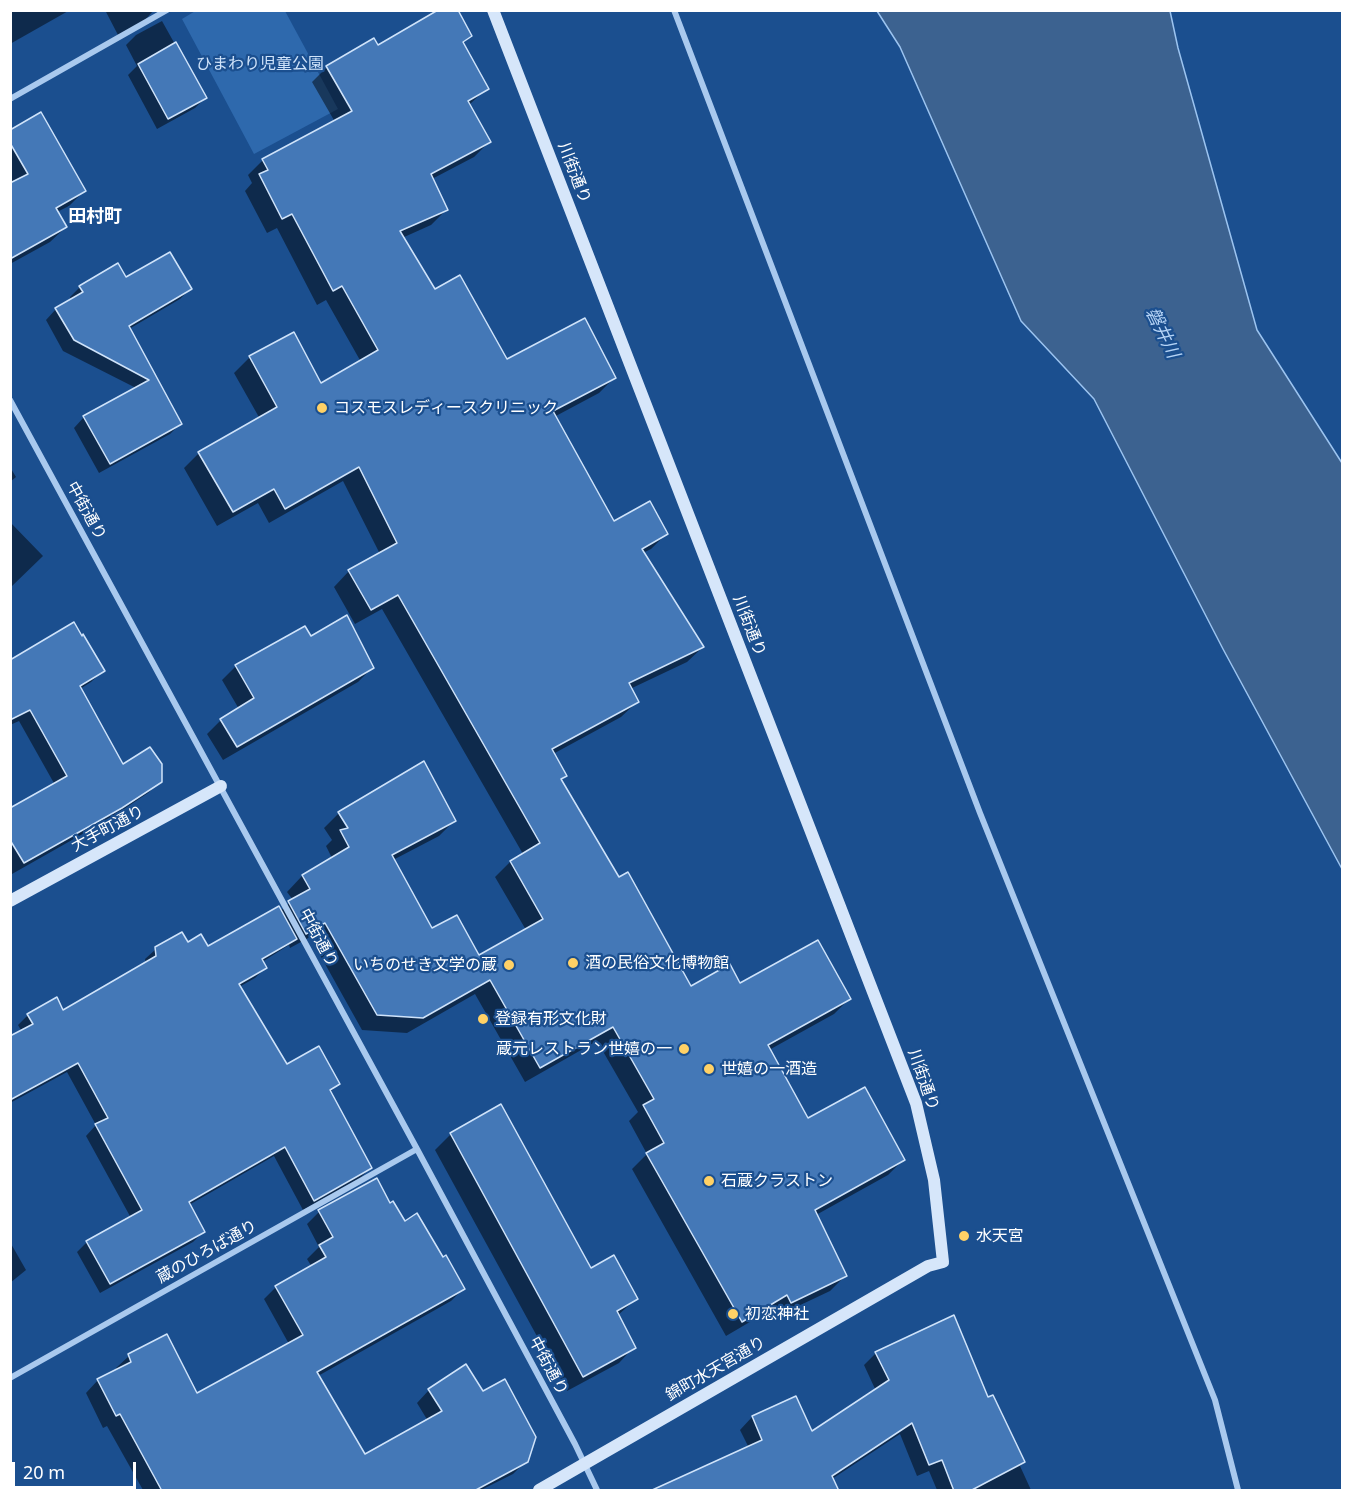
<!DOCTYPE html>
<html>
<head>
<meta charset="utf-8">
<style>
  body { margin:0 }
  #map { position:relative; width:1353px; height:1501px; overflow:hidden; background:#1b4f8f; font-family:"Noto Sans",sans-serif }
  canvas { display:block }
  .frame { position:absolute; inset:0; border:12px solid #fff; pointer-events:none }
  .scale { position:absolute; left:12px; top:1462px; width:124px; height:27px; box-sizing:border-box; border:3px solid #fff; border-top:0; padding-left:8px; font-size:18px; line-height:21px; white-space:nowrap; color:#fff; -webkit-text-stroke:4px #1b4f8f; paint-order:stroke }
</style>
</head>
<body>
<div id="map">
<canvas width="1353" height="1501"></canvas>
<div class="frame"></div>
<div class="scale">20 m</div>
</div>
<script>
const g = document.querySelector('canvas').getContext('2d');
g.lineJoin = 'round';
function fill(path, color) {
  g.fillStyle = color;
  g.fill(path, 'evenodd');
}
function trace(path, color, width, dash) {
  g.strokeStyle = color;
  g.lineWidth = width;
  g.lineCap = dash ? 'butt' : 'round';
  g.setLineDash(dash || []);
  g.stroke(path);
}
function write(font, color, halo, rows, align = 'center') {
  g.font = font + ' "Noto Sans","Noto Sans JP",sans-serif';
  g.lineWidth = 4.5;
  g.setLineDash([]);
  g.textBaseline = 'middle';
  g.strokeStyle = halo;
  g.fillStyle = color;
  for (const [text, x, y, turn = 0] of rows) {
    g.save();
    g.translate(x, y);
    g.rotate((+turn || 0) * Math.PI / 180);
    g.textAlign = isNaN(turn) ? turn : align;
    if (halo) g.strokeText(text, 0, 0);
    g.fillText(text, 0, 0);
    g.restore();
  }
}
fill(new Path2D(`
  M197 10 285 11 338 109 254 154 182 19Z`), '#2e69ad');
const water = new Path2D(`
  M877 11H1170L1178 48 1257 330 1342 463V869L1223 649 1094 399 1021 321 900 47Z`);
fill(water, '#3c6290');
trace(water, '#9cc4f0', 1.5);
fill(new Path2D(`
  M10 10H70L10 44Z
  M105 10H154L144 21 118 35Z
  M162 21 205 98 195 108 157 129 128 75 137 66 126 45 136 35Z
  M470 36 462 44 487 88 469 105 489 142 474 157 432 179 446 210 431 225 402 238 434 291 507 361 614 378 599 393 554 417 613 523 666 534 651 549 643 553 703 647 687 662 630 689 637 702 621 717 553 754 565 776 560 780 618 879 690 988 740 985 849 999 834 1014 769 1050 808 1120 903 1160 888 1175 816 1215 845 1276 830 1291 775 1317 772 1309 726 1336 632 1169 647 1154 629 1121 638 1112 597 1041 525 1082 475 994 407 1033 362 1030 310 937 290 948 289 945 262 962 265 968 255 978 239 987 286 1066 338 1084 329 1093 370 1168 360 1178 303 1210 274 1156 189 1205 203 1232 193 1242 100 1293 77 1252 87 1242 131 1218 86 1136 96 1125 67 1072 10 1103V1038L22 1032 18 1025 28 1015 63 1012 146 964 145 959 156 949 187 944 207 948 280 911 293 900 287 892 302 876 332 858 326 846 332 840 324 828 339 813 454 821 439 836 393 860 432 930 478 957 526 930 495 877 510 862 523 854 382 609 355 624 334 587 349 571 380 554 343 481 269 523 258 503 217 526 184 468 199 453 260 419 234 373 249 358 293 334 320 385 361 362 326 300 317 305 277 228 267 233 245 191 252 183 248 175 263 160 335 122 312 82 327 67 378 47ZM339 815H342L353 834 351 835Z
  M10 131 84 191 69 206 57 212 66 227 50 242 10 264Z
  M125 279 190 289 180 299 129 329 180 424 170 434 99 473 74 428 84 417 136 388 63 351 46 320 56 309 71 300 70 297 80 287Z
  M10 467 16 477 10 482Z
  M10 522 43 556 10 588Z
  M310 638 373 667 358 682 223 760 207 734 221 720 239 709 222 680 236 666Z
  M103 671 91 682 80 689 123 766 160 781 148 793 109 819 12 874 10 809 55 785 19 721 10 725V678Z
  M501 1106 590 1270 636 1299 617 1316 634 1347 619 1363 567 1391 435 1150 451 1134Z
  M389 1205 463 1289 451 1301 318 1376 364 1456 428 1421 417 1403 429 1390 526 1461 513 1474 481 1490H143L107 1426 103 1428 86 1393 98 1380 117 1371 116 1368 129 1356 167 1336 197 1395 289 1344 264 1299 276 1287 312 1267 307 1259 319 1247 307 1224 319 1212Z
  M10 1242 26 1270 10 1283Z
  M876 1353 988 1399 1024 1462 1020 1466 1031 1490H937L929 1471 917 1476 900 1434 832 1479 749 1448 740 1430 752 1417 795 1398 811 1433 876 1391 864 1365Z`), '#0007');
const building = new Path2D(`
  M438 10H458L472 36 463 42 489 89 468 101 491 142 431 174 448 210 400 231 435 289 460 275 507 359 585 318 616 378 553 411 614 521 650 501 668 534 642 549 704 647 629 683 639 702 552 749 567 776 561 779 619 877 628 872 691 986 730 964 740 983 818 940 851 999 768 1045 808 1118 865 1087 905 1160 815 1210 847 1276 791 1303 787 1295 742 1322 646 1153 664 1143 643 1105 654 1099 613 1027 540 1068 490 980 423 1018 377 1015 325 923 306 934 288 901 310 889 302 875 349 847 340 830 348 828 338 812 424 761 456 821 392 855 432 928 457 915 479 955 543 919 510 861 540 843 398 595 371 610 348 570 397 543 359 467 285 509 274 489 233 512 198 452 277 407 249 356 294 332 321 383 378 350 342 286 333 291 292 214 282 219 259 174 268 170 262 159 352 111 326 66 374 38 378 45Z
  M176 42 207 98 168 119 138 64Z
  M41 112 86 191 56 208 67 227 10 259V183L28 174 10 143V130Z
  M170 252 192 289 129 326 182 424 110 464 83 416 149 380 74 340 55 308 83 292 79 286 118 263 126 277Z
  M347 615 374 668 237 747 220 719 254 698 235 665 305 626 311 636Z
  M74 622 82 636 83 634 105 671 80 686 123 764 150 747 162 764V782L122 808 24 863 10 840V808L67 776 30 710 10 720V660Z
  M279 906 297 939 262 959 267 968 239 984 287 1064 319 1046 340 1084 330 1090 372 1168 314 1201 285 1147 189 1202 205 1232 110 1284 86 1241 142 1210 95 1124 108 1118 78 1063 10 1100V1036L33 1024 27 1014 57 997 63 1010 156 956 155 947 182 932 188 942 201 934 208 946Z
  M501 1104 591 1268 614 1255 638 1299 617 1311 636 1348 583 1377 450 1133Z
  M377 1178 390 1203 393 1201 405 1221 417 1213 443 1257 446 1255 465 1289 317 1372 365 1454 442 1411 428 1389 466 1364 483 1391 505 1379 536 1437 528 1462 474 1491H162L120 1414 116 1416 97 1379 131 1362 128 1354 167 1334 197 1393 303 1335 275 1286 326 1257 319 1245 333 1237 318 1210Z
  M954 1315 988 1397 993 1395 1025 1462 970 1491H954L942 1460 929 1465 912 1423 832 1476 839 1491H650L762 1440 752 1416 796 1396 812 1431 889 1380 875 1352Z`);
fill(building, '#4478b7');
trace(building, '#cfe3fa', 1.5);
trace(new Path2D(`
  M674 10 980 813 1215 1400 1238 1490
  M10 99 167 10
  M10 400 417 1149 575 1444 597 1490
  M10 1378 417 1149`), '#a9c9ee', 6);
trace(new Path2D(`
  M493 10 916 1103 934 1180 943 1262 928 1266 539 1490
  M10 901 221 786`), '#d6e6fa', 12);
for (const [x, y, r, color] of [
  [322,408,6,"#ffd166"],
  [573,963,6,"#ffd166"],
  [509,965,6,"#ffd166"],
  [483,1019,6,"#ffd166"],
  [684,1049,6,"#ffd166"],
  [709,1069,6,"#ffd166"],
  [709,1181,6,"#ffd166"],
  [964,1236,6,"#ffd166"],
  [733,1314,6,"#ffd166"]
]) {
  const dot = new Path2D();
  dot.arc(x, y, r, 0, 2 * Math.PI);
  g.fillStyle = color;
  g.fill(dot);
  trace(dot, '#1b4f8f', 2);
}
write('16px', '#cfe3fa', '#1b4f8f', [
  ["ひまわり児童公園",260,64]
]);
write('16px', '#fff', '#1b4f8f', [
  ["川街通り",574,173,69],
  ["中街通り",86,511,61],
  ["川街通り",749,626,69],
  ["大手町通り",108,829,-28],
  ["中街通り",318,938,62],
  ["川街通り",923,1080,71],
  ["蔵のひろば通り",207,1252,-29],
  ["中街通り",548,1366,62],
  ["錦町水天宮通り",716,1369,-30]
]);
write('16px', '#fff', '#1b4f8f', [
  ["コスモスレディースクリニック",334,408],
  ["酒の民俗文化博物館",585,963],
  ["いちのせき文学の蔵",497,965,"right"],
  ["登録有形文化財",495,1019],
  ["蔵元レストラン世嬉の一",672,1049,"right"],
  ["世嬉の一酒造",721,1069],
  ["石蔵クラストン",721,1181],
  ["水天宮",976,1236],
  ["初恋神社",745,1314]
], 'left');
write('bold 18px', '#fff', '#1b4f8f', [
  ["田村町",95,217]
]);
write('italic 18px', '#b5d3f5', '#1b4f8f', [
  ["磐井川",1162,333,64]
]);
</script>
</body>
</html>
